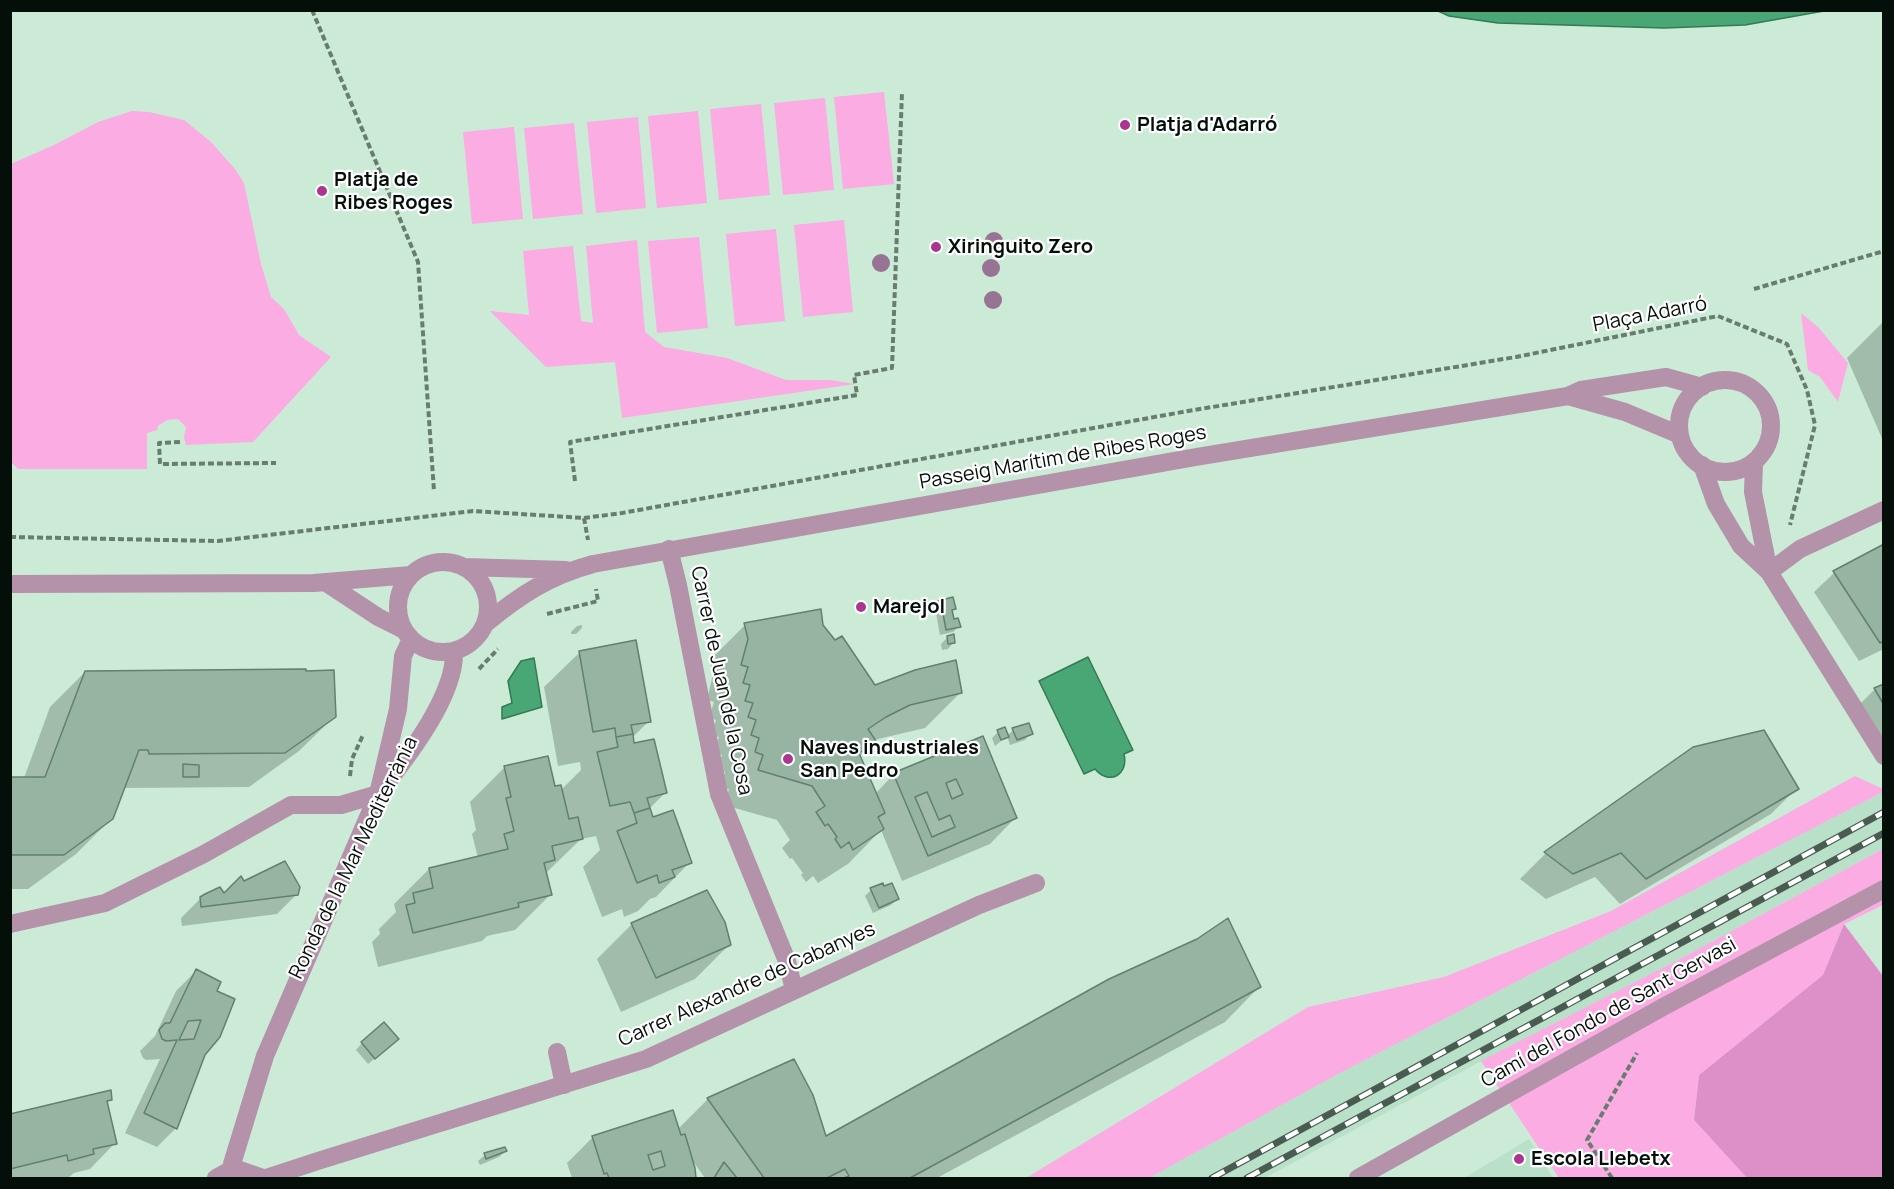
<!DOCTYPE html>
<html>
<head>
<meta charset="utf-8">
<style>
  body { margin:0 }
  #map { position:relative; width:1894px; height:1189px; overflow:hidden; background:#cbebd7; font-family:Manrope,sans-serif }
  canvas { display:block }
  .frame { position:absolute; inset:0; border:12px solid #050f09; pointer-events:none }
</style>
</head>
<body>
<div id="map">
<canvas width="1894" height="1189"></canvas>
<div class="frame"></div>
</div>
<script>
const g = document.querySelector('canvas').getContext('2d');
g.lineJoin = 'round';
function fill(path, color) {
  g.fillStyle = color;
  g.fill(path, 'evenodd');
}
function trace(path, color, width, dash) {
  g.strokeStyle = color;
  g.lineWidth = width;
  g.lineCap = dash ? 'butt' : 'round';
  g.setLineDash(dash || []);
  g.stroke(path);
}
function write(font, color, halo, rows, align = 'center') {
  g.font = font + ' Manrope,sans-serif';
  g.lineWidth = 4.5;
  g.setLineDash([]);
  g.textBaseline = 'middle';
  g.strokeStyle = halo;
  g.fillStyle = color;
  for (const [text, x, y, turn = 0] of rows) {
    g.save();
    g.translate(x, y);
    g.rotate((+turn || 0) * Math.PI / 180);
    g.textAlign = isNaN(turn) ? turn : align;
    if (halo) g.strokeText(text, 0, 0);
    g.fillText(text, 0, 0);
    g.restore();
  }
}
fill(new Path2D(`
  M1883 792V849L1680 959 1474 1065 1265 1178H1149L1340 1073Z
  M1529 1139 1553 1178H1464Z`), '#b9e0c8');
fill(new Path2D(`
  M884 92 894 184 843 189 834 97Z
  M825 98 834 190 783 195 774 103Z
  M761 104 770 195 719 200 710 109Z
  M132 111 149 112 184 120 211 142 235 169 244 183 261 264 271 297 284 309 299 335 331 357 253 442 186 445 184 437 186 427 178 419 167 420 158 426 157 430 147 433V469H18L10 461 11 164 54 145 98 122Z
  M698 111 707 203 657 208 648 116Z
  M638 117 646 208 596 213 587 122Z
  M574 123 583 214 533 219 524 128Z
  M514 127 523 219 472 224 463 132Z
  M844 220 853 312 803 317 794 225Z
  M776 229 785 321 735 326 726 234Z
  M699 237 708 328 657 333 648 241Z
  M637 240 645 332 664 347 727 358 786 380H830L855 384 622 418 615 362 546 367 490 311 529 315 523 251 573 246 581 321 593 323 586 246Z
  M1801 313 1818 327 1848 363 1838 402 1820 377 1808 370Z
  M1855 776 1883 789V792L1340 1073 1149 1178H1026L1308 1007 1444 977 1611 911Z
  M1883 849V905L1844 924 1823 975 1699 1075 1694 1120 1747 1178H1559L1481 1061 1680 959Z`), '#faace3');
fill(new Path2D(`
  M1844 924 1883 976V1178H1747L1694 1120 1699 1075 1823 975Z`), '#dd90c7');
const water = new Path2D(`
  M1438 11H1824L1745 25 1664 28 1498 23 1449 16Z
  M1088 657 1133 750 1124 754C1129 775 1109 786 1095 769L1084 774 1039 681Z
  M534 658 542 707 502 719V707L512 703 508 681 521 661Z`);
fill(water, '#49a776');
trace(water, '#357955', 1.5);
fill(new Path2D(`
  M1882 323H1884V443L1847 358Z
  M1884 546V649L1859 661 1814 592 1834 573Z
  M939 602 954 608 951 612 953 621 959 626 953 632 940 635 936 613H934L933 609Z
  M582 625V628L576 634H571V632L577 626Z
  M745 625H822L875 687 960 693 925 728 874 740 859 757 875 794 894 774 982 738 1015 818 990 844 902 881 881 830 848 864 818 883 813 876 806 882 801 875 803 873 792 858 790 859 782 848 790 840 777 820 724 805 729 789 721 787 725 772 717 770 722 755 714 752 719 737 711 735 716 720 709 717 714 702 707 700 713 674 710 660Z
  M948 637 954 642 948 649 942 650 941 644Z
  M635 642 649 721 632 738 633 745 665 793 649 809 652 819 690 862 656 897 650 899 638 911 624 917 622 909 602 917 583 867 600 850 596 836 581 839 546 873 550 895 515 930 487 936 482 941 378 967 372 942 380 934 379 929 396 912 394 904 429 869 478 858 472 834 476 830 470 802 505 767 561 790 581 770 580 762 558 766 544 687 579 653Z
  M85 672 335 716 299 751 249 787 123 788 112 818 76 854 28 889H10V778H24L50 707Z
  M1884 685V742L1855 709 1875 689Z
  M1013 730 1031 733 1025 740 1010 745 1007 736 995 746 992 738 998 732 1007 736Z
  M1694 748 1797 788 1771 814 1620 904 1595 877 1546 899 1520 879 1545 854Z
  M243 883 297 894 277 914 182 926 181 918 201 898 223 895Z
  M884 888 898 898 891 905 873 913 865 896 871 890Z
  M632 924 730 944 695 979 621 1012 597 959Z
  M196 971 215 991 203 1054 176 1128 157 1147 125 1133 160 1059 146 1060 143 1058 140 1051 155 1036 176 991Z
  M1259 987 1225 1022 937 1178H705L692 1160 695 1178H572L567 1163 592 1138 672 1111 678 1129 708 1099 793 1061 826 1139Z
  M362 1043 391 1045 368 1064 356 1050Z
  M111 1099 106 1104 115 1143 90 1169 74 1173 68 1178H10V1116Z
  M505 1151 499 1157 480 1165 478 1161 485 1155Z`), '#0003');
const building = new Path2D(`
  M1884 544V641L1880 643 1833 571Z
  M953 597 956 609 952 610 954 619 958 618 961 627 946 630 942 608H940L938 601Z
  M821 609 823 625 835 640 842 636 875 685 915 670 956 660 962 693 910 705 886 717 868 729 876 741 859 753 885 813 878 817 884 829 853 850 849 842 841 848 835 839 837 837 828 824 825 826 816 812 825 806 812 786 758 770 763 755 755 752 759 738 751 735 756 720 748 717 753 703 745 701 750 685 743 683 748 667 741 665 748 639 744 623Z
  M954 634 955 643 948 644 947 636Z
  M636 640 651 722 631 725 633 734 616 737 615 728 593 732 579 651Z
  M306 669V671L334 670 336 717 285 753 149 754 148 750H139L113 819 64 855H10V777H45L85 671Z
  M1884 684V705L1874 688Z
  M1029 723 1033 734 1017 740 1012 728Z
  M1005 727 1009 737 1001 740 997 730Z
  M1764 730 1799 789 1646 879 1621 853 1573 874 1544 852 1693 747Z
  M633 734 634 743 654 739 667 793 647 798 650 808 634 813 630 802 610 806 597 752 618 747 616 737Z
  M983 736 1017 818 928 856 893 773ZM956 779 963 794 952 799 946 783ZM927 792 939 820 950 815 955 827 932 837 915 797Z
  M548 756 555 786 561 785 569 819 578 817 583 839 552 846 555 860 544 863 552 895 518 903 519 907 413 933 406 905 415 903 413 893 433 888 429 868 508 849 504 834 514 831 506 798 511 797 504 766Z
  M183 764 199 765V777H183Z
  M650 808 653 817 673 810 692 863 672 870 675 877 659 883 657 875 637 883 617 831 637 823 634 813Z
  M285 861 300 887 298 895 201 907 200 897 205 894 220 887 224 893 241 876 244 881Z
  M883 883 884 886 892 883 899 899 879 908 870 888Z
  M707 890 725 922 731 945 656 978 631 923Z
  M1228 918 1261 987 910 1178H844L849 1176 845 1169 827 1178H764L707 1098 794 1059 813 1095 826 1136 1109 979 1197 939Z
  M196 969 221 982 217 991 235 999 220 1037 205 1055 177 1129 144 1113 177 1040 166 1041 162 1039 159 1030 165 1023H170ZM201 1020 194 1039 179 1040 188 1021Z
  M384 1022 399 1039 375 1059 361 1042Z
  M111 1090 112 1100 107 1101 117 1144 93 1149 94 1154 68 1161 67 1155 10 1169V1114Z
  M673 1110 681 1135 685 1134 695 1168 696 1178H609L607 1173 604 1174 592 1136ZM661 1151 665 1166 653 1170 648 1155Z
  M505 1147 507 1151 486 1159 484 1153Z
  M724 1162 737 1178H714Z`);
fill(building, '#96b4a2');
trace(building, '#637f6e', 1.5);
trace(new Path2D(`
  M312 10 418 262 434 491
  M1754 289 1884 251
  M180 442 159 443 160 464 276 463
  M575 481 570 442 857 395 854 375 892 368 902 92
  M584 518 588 540
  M10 537 218 541 473 511 584 518 622 513 1188 411 1516 357 1718 316 1787 344 1807 390 1815 425 1790 525
  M547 614 598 601 596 589
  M479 669 498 649
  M350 776 352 759 363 735
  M1612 1178 1587 1140 1637 1053`), '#687d70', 4, [6, 3]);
trace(new Path2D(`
  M1679 426a46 46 0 1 1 92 0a46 46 0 1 1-92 0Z
  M1568 396 1625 412 1680 435
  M1754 463 1753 492 1769 572
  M1702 465 1716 504 1741 546 1769 572 1884 756
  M669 549 678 585 719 794 787 961 794 990
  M398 607a45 45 0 1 1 90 0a45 45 0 1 1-90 0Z
  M464 567 566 570
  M1769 572 1800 549 1884 510
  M325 582 378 617 404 630
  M10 584 314 583 411 575
  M485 624C520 595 549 576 593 564L1196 457 1568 396 1581 390 1666 377 1702 387
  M383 788C409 755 456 694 454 651
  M10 924 105 903 204 854 291 805H341L378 794
  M557 1052 564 1085
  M234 1168 232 1164 265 1056 378 794 398 709 403 656 411 639
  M216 1178 234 1168 263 1178
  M266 1178 321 1160 646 1059 979 905 1036 883
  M1358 1178 1663 1007 1884 889`), '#b492a9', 18);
const rail = new Path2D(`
  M1212 1178 1884 812
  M1247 1178 1884 833`);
trace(rail, '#4a5c51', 7);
trace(rail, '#fff', 4.5, [14]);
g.fillStyle = '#977493';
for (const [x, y] of [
  [994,241],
  [881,263],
  [991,268],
  [993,300]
]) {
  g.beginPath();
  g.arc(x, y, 9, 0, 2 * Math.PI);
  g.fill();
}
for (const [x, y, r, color] of [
  [1125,125,6,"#aa3690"],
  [322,191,6,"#aa3690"],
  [936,247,6,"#aa3690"],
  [861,607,6,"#aa3690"],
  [788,759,6,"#aa3690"],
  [1519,1159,6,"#aa3690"]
]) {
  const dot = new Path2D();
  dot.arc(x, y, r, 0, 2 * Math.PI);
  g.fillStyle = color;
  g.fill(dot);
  trace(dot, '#fff', 2);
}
write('bold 20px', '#050f09', '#fff', [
  ["Platja d'Adarró",1137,125],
  ["Platja de",334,180],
  ["Ribes Roges",334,203],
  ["Xiringuito Zero",948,247],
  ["Marejol",873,607],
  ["Naves industriales",800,748],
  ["San Pedro",800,771],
  ["Escola Llebetx",1531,1159]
], 'left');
write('20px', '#050f09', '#fff', [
  ["Plaça Adarró",1650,315,-11],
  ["Passeig Marítim de Ribes Roges",1063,458,-10],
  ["Carrer de Juan de la Cosa",721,681,78],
  ["Ronda de la Mar Mediterrània",354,858,-64],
  ["Carrer Alexandre de Cabanyes",747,985,-24],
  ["Camí del Fondo de Sant Gervasi",1609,1013,-29]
]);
</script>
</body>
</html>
